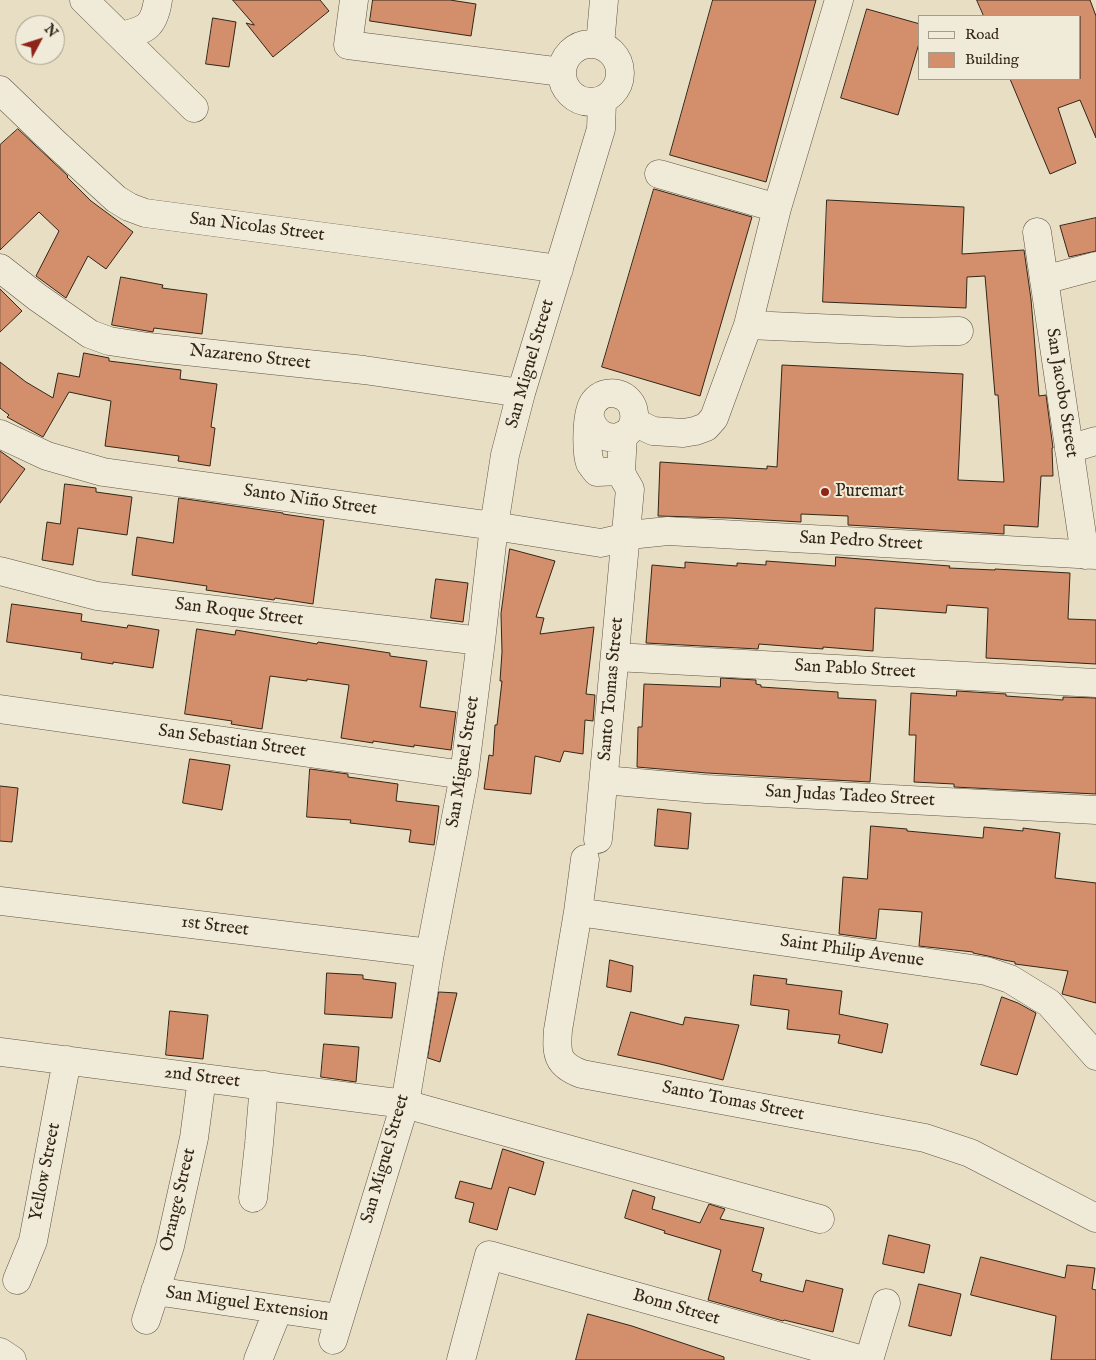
<!DOCTYPE html>
<html>
<head>
<meta charset="utf-8">
<style>
  body { margin:0 }
  #map { position:relative; width:1096px; height:1360px; overflow:hidden; background:#e8dec3; font-family:"IM FELL English",serif }
  canvas { display:block }
  .legend { position:absolute; left:918px; top:15px; width:162px; height:65px; box-sizing:border-box; background:#f0ead8; border:1px solid #a49c8b; margin:0; padding:6px 9px; list-style:none; font-size:15px; color:#332618 }
  .legend li { display:flex; align-items:center; gap:10px; height:25px }
  .legend b { width:25px; border:1px solid #a49c8b }
  .north { position:absolute; left:15px; top:15px; width:50px; height:50px; box-sizing:border-box; background:#f0ead8; border:1px solid #a49c8b; border-radius:50%; rotate:50deg; font-size:14px; font-weight:700; line-height:20px; text-align:center; color:#332618 }
  .north::after { content:''; display:block; margin:auto; width:18px; height:22px; background:#8f2418; clip-path:polygon(50% 0,100% 100%,50% 72%,0 100%) }
</style>
</head>
<body>
<div id="map">
<canvas width="1096" height="1360"></canvas>
<ul class="legend">
<li><b style="height:6px;background:#f0ead8"></b>Road</li>
<li><b style="height:14px;background:#d38e6c"></b>Building</li>
</ul>
<div class="north">N</div>
</div>
<script>
const g = document.querySelector('canvas').getContext('2d');
g.lineJoin = 'round';
function fill(path, color) {
  g.fillStyle = color;
  g.fill(path, 'evenodd');
}
function trace(path, color, width, dash) {
  g.strokeStyle = color;
  g.lineWidth = width;
  g.lineCap = dash ? 'butt' : 'round';
  g.setLineDash(dash || []);
  g.stroke(path);
}
function write(font, color, halo, rows, align = 'center') {
  g.font = font + ' "IM FELL English",serif';
  g.lineWidth = 4;
  g.setLineDash([]);
  g.textBaseline = 'middle';
  g.strokeStyle = halo;
  g.fillStyle = color;
  for (const [text, x, y, turn = 0] of rows) {
    g.save();
    g.translate(x, y);
    g.rotate((+turn || 0) * Math.PI / 180);
    g.textAlign = isNaN(turn) ? turn : align;
    if (halo) g.strokeText(text, 0, 0);
    g.fillText(text, 0, 0);
    g.restore();
  }
}
const building = new Path2D(`
  M233 0H320L329 11 273 57 246 23 254 25Z
  M373 0H450L476 4 471 36 370 21Z
  M713 0H816L766 182 670 155Z
  M977 0H1090L1096 16V138L1080 100 1058 108 1076 163 1050 174 1010 79H1080V16H984Z
  M867 9 920 24V40L898 115 841 98Z
  M213 18 236 22 229 67 206 64Z
  M18 129 68 176 67 177 91 201 133 232 106 269 88 256 66 298 36 276 59 231 39 212 0 250V145Z
  M654 189 752 217 700 396 602 367Z
  M827 200 964 207 962 254 1024 250 1031 299 1039 396 1046 395 1053 448H1052L1053 476H1041L1038 527 1004 525V534L848 525V516L801 514V522L729 518 658 516 660 462 767 469V466L777 467 782 365 963 374 958 480 1004 482 998 395H995L985 276 967 277 966 308 823 302Z
  M1096 218V251L1069 257 1060 226Z
  M121 277 163 285 162 288 207 294 202 334 154 328 153 332 112 325Z
  M0 289 22 311 0 332Z
  M84 353 109 358V361L181 370 180 379 217 384 211 427 215 428 210 466 178 461 179 456 105 446 111 401 69 392 43 437 7 417 9 415 0 408V362L26 382 53 398 58 373 79 377Z
  M0 451 25 469 0 503Z
  M65 484 96 488V492L132 497 127 535 78 528 73 565 42 560 47 522 60 524Z
  M179 498 283 513V514L324 520 313 604 275 598 274 600 206 590 207 586 132 575 137 537 173 543Z
  M510 549 555 561 536 617 544 618 540 634 594 627 586 694 595 695 593 721 585 720 583 754 564 751 560 762 535 756 531 794 484 789 489 755 493 756 495 725H497L502 681H500L502 652 501 614Z
  M836 557 950 566 949 568 995 570V569L1070 573 1068 619 1096 620V664L986 658 988 608 947 605 946 613 875 608 873 651 823 647V649L759 644 758 649 646 643 652 565 685 568V562L737 566V563L766 565V561L835 566Z
  M436 579 468 583 463 622 431 618Z
  M12 604 82 614 81 621 127 628 128 625 159 630 153 668 113 662V664L81 659 82 653 7 642Z
  M197 629 235 635 236 630 317 644 318 642 390 653V656L427 661 420 707 456 712 451 750 414 745V747L373 741V743L341 738 349 685 307 679V681L270 676 262 729 231 724 232 721 185 714Z
  M721 678 756 680V684L761 685V687L838 692V698L876 700 870 782 707 773 637 767 638 727H642L644 684 720 687Z
  M957 691 1006 694V696L1063 700V697L1096 698V794L954 787V784L914 782 916 735H909L911 693 956 696Z
  M190 759 230 765 222 810 183 803Z
  M310 769 348 774V777L398 784 396 801 439 806 434 845 409 842 411 830 350 823 351 820 307 817Z
  M0 786 18 788 12 842 0 841Z
  M658 809 691 813 688 849 655 846Z
  M871 826 907 829V831L983 838 984 827 1023 831V828L1060 833 1055 878 1096 883V1003L1062 994 1068 971 1015 964V962L1004 960 988 956 973 953V952L919 946 922 912 879 909 876 939 839 934 843 877 867 879Z
  M610 960 633 966 631 992 607 987Z
  M327 973 363 975V979L396 983 392 1018 325 1014Z
  M754 975 787 979 786 984 842 991 839 1014 888 1024 882 1053 838 1043 840 1035 787 1029 789 1010 751 1005Z
  M439 992 457 993 440 1062 428 1058Z
  M1002 997 1018 1003 1036 1013 1017 1075 981 1065Z
  M170 1011 208 1015 203 1059 166 1055Z
  M631 1012 683 1025 685 1017 739 1025 723 1080 660 1064 618 1055Z
  M324 1044 359 1047 356 1082 321 1077Z
  M503 1149 544 1162 535 1195 509 1187 497 1230 469 1222 474 1203 455 1198 460 1181 491 1189Z
  M633 1190 655 1197 652 1209 700 1223 709 1204 725 1209 720 1219 764 1228 752 1271 762 1274 760 1281 803 1292 806 1280 843 1289 833 1332 784 1320 783 1321 708 1300 721 1250 664 1233 665 1231 625 1218Z
  M889 1235 930 1245 924 1273 883 1264Z
  M981 1257 1065 1278 1067 1265 1095 1268 1092 1289 1096 1290V1360H1051L1056 1316 971 1295Z
  M919 1284 961 1294 951 1336 909 1326Z
  M588 1314 632 1326 724 1357V1360H576Z`);
fill(building, '#d38e6c');
trace(building, '#332618', 1);
const minor = new Path2D(`
  M84 0 194 108
  M354 0 348 45 562 72
  M121 36C146 30 154 27 158 0
  M562 73a29 29 0 1 1 58 0a29 29 0 1 1-58 0Z
  M600 45 604 0
  M0 90 55 143 116 199 129 207 145 213 424 250 559 269
  M659 174 777 208
  M1037 232 1085 555
  M0 268 37 297 90 334 109 341 148 347 364 370 521 393
  M1044 280 1096 266
  M748 325 908 332 959 331
  M590 418C599 449 638 440 634 413 632 393 606 386 594 402 586 412 586 451 590 463 592 466 595 470 597 472L621 471
  M634 422 653 431 683 433 695 431 706 427 714 418 748 325 777 208 839 0
  M0 434 47 456 103 472 494 526 601 543 639 534 668 531 1096 555
  M1069 449 1096 441
  M0 571 97 596 481 641
  M615 657 1096 683
  M0 709 464 775
  M604 780 706 789 1096 810
  M598 839 630 489 623 477 621 471 623 435
  M585 859 578 912 558 1030C556 1054 557 1065 582 1074L925 1138 970 1153 1096 1218
  M0 901 430 953
  M578 912 986 971 1010 979 1049 1003 1096 1056
  M0 1052 405 1104 820 1219
  M253 1198 259 1144 264 1085
  M17 1280 33 1241 67 1060
  M155 1291 339 1318
  M146 1320 170 1246 194 1138 202 1078
  M333 1340 405 1104 430 953 464 775 481 641 494 526 505 455 521 393 601 129 602 101
  M0 1352 12 1360
  M258 1360 278 1310
  M461 1360 489 1255 863 1360
  M869 1360 886 1303`);
trace(minor, '#605443', 29);
trace(minor, '#f0ead8', 28);
for (const [x, y, r, color] of [
  [825,492,5,"#8f2418"]
]) {
  const dot = new Path2D();
  dot.arc(x, y, r, 0, 2 * Math.PI);
  g.fillStyle = color;
  g.fill(dot);
  trace(dot, '#f0ead8', 2);
}
write('18px', '#332618', '#f0ead8', [
  ["San Nicolas Street",257,228,7],
  ["Nazareno Street",250,358,6],
  ["San Miguel Street",531,364,-74],
  ["San Jacobo Street",1061,393,81],
  ["Santo Niño Street",310,501,8],
  ["San Pedro Street",861,542,3],
  ["San Roque Street",239,613,7],
  ["San Pablo Street",855,670,3],
  ["Santo Tomas Street",612,689,-85],
  ["San Sebastian Street",232,742,8],
  ["San Miguel Street",464,762,-81],
  ["San Judas Tadeo Street",850,797,3],
  ["1st Street",215,927,7],
  ["Saint Philip Avenue",852,952,8],
  ["2nd Street",202,1078,7],
  ["Santo Tomas Street",733,1102,11],
  ["San Miguel Street",386,1159,-74],
  ["Yellow Street",46,1172,-79],
  ["Orange Street",179,1200,-77],
  ["San Miguel Extension",247,1305,8],
  ["Bonn Street",676,1308,16]
]);
write('18px', '#332618', '#f0ead8', [
  ["Puremart",835,492]
], 'left');
</script>
</body>
</html>
